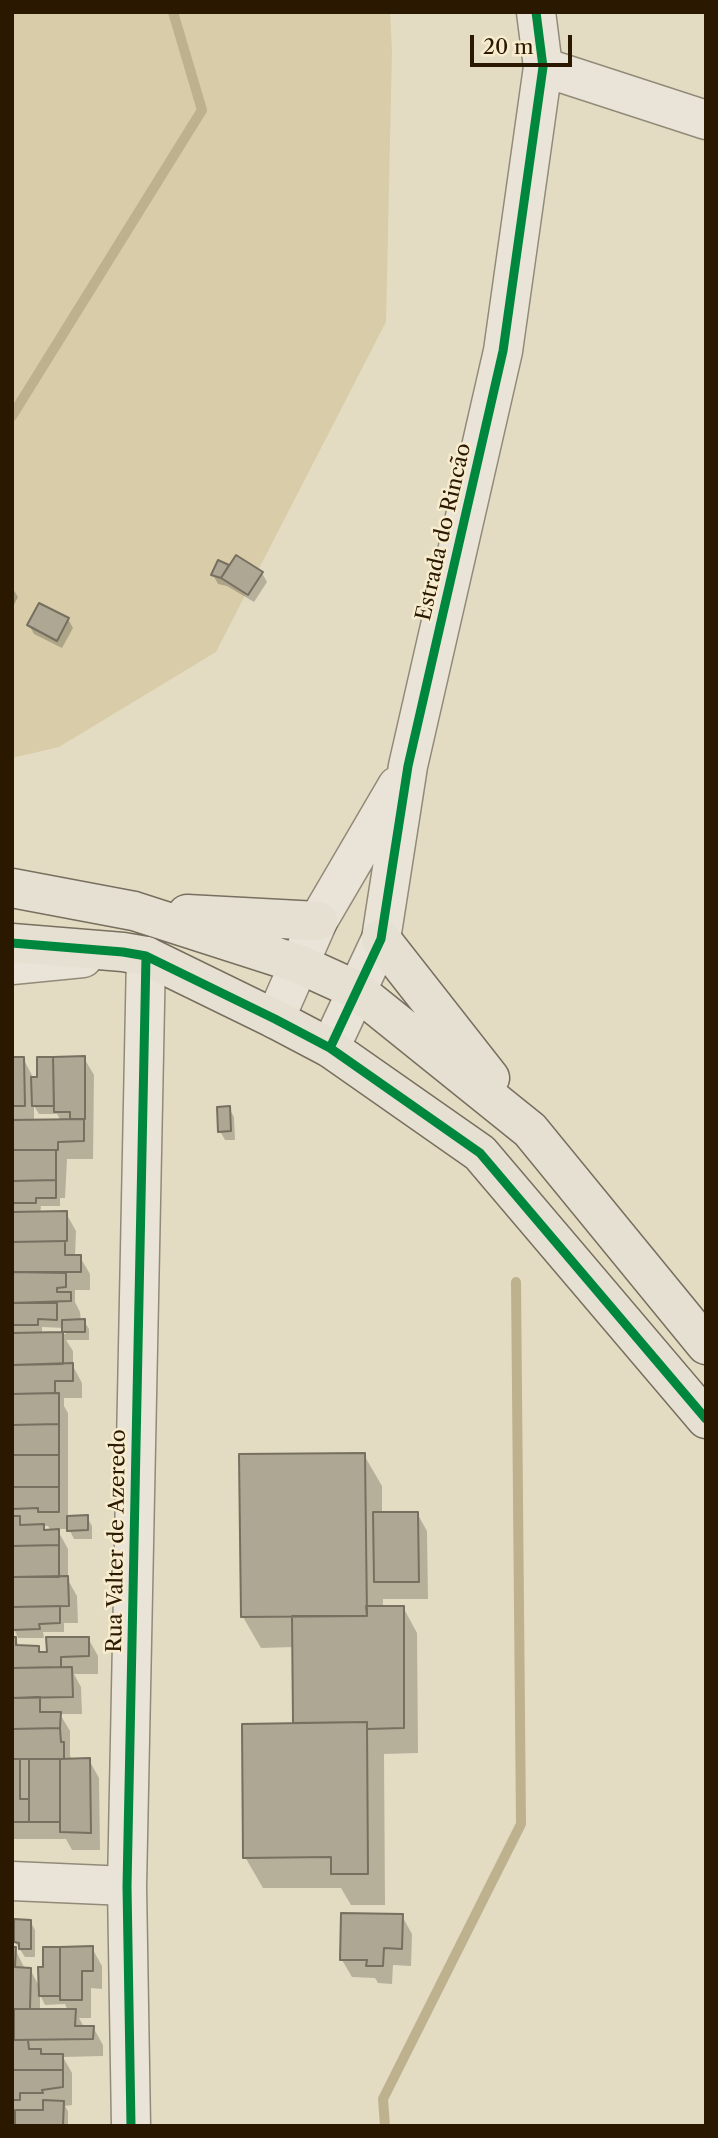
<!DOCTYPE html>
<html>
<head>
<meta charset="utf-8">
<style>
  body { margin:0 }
  #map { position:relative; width:718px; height:2138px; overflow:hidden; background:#e4dcc2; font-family:"Libre Caslon Text",serif }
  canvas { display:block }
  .frame { position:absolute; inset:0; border:14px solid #2b1800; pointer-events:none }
  .scale { position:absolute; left:470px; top:35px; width:102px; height:32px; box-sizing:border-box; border:4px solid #2b1800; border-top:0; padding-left:9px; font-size:21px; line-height:24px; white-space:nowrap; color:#2b1800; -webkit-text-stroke:5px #f7edce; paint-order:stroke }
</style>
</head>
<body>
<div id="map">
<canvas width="718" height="2138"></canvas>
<div class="frame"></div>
<div class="scale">20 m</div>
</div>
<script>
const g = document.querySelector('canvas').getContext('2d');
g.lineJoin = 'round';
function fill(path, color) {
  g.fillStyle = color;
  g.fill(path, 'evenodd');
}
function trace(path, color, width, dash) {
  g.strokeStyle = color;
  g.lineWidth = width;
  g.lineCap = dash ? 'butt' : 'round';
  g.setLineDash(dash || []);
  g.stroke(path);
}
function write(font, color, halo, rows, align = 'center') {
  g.font = font + ' "Libre Caslon Text",serif';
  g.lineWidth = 5;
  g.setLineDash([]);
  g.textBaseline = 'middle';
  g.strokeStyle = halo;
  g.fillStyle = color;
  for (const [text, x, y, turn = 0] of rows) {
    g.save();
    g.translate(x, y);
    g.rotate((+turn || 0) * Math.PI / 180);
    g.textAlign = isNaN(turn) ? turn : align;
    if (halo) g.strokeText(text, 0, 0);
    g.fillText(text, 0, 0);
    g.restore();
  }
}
fill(new Path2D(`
  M12 12H390L392 51 386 322 216 652 59 747 12 758Z`), '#d9cda9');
fill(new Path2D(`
  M219 563 230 567 262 573 267 582 254 602 227 586 218 584 213 575Z
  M12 587 18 597 12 609Z
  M68 619 73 628 62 648 34 634 29 625Z
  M12 1058H23L34 1079 84 1058 94 1075 93 1159H67L65 1198H60V1206H41L40 1214 66 1213 76 1231 75 1257H80L90 1274V1290H75V1302L80 1312 81 1321H84L89 1329V1340H66L73 1351V1366L82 1383V1398H64V1406L68 1413V1517H87L92 1526V1539H74L69 1529H57L68 1549V1580L77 1596 78 1623H64V1632H43L44 1638H18L12 1624V1214H15L12 1209ZM34 1106 39 1114H57L61 1121H34ZM42 1327 64 1328 66 1334H42ZM42 1526H48L51 1531H46Z
  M229 1108 234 1117 235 1140H225L220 1131Z
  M364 1455 382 1486V1514L417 1513 427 1531 428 1599H383V1607H403L417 1633 418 1753 384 1754 385 1905H351L341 1888H263L245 1857 296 1725 294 1647 261 1648 243 1617Z
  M88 1638 98 1656V1674H74L81 1687 82 1714H60L70 1731V1756L73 1760H89L99 1778 100 1850H72L66 1839H12V1639H15L20 1647 38 1648 42 1654 49 1653Z
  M402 1916 412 1934 411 1966 393 1965 392 1984 378 1983 375 1978 352 1977 342 1960Z
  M30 1921 35 1930V1957H25L15 1942Z
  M92 1948 102 1966V1989L91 1988V2018H79L84 2027H93L103 2045V2056L63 2057 72 2073V2105L65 2106 68 2111V2126H17V2118H12V2042H16V2026H12V1949H15L25 1969H30L40 1988ZM40 1995 45 2005 65 2004 68 2011H40Z`), '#0003');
trace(new Path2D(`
  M12 416 202 110 173 12
  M385 2126 383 2099 521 1824 516 1282`), '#beb18e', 10);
const building = new Path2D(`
  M236 555 263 572 248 595 221 578Z
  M218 560 229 565 221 578 211 575Z
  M39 603 69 618 57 641 27 625Z
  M85 1056V1119H70V1112H54L53 1057Z
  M12 1057H24L25 1106H12Z
  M37 1057H53L54 1106H32L31 1077H37Z
  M230 1106 231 1131 218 1132 217 1107Z
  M84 1119V1141L58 1142V1150H12V1120Z
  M12 1150H56V1180L12 1181Z
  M56 1180V1198H36V1203H12V1181Z
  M67 1211V1241L12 1242V1212Z
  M65 1241V1255H81V1272H12V1242Z
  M12 1272 66 1273V1287L57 1288V1292H71V1301L12 1303Z
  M12 1303H57V1320L38 1319V1325H12Z
  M85 1319V1332H62V1320Z
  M63 1332V1364L12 1365V1333Z
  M73 1363V1381H55V1393L12 1394V1365Z
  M59 1393V1424L12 1425V1394Z
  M59 1424V1455H12V1425Z
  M365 1453 367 1616 241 1617 239 1454Z
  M12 1455H59V1487H12Z
  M12 1487H59V1512H38V1508L12 1509Z
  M373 1512H418L419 1582H374Z
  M88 1515V1530L67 1531V1516Z
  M12 1516H20V1525L44 1524V1530L59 1529V1545L12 1546Z
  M59 1545V1577H12V1546Z
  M68 1576 69 1606 12 1607V1577Z
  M60 1606V1623L39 1624 40 1629 12 1630V1607Z
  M366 1606H404V1728L367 1729V1722L293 1723 292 1616H367Z
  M12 1637H16V1645L39 1646V1652H47L46 1637H89V1656L61 1657V1667L12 1668Z
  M72 1667 73 1697 12 1698V1668Z
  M40 1697V1712H61L60 1728 12 1729V1698Z
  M367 1722 368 1874H331V1857L243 1858 242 1724Z
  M60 1728 61 1742H64V1759H12V1729Z
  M90 1758 91 1833 60 1832V1759Z
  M12 1759H20V1799H29V1822H12Z
  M29 1759H60V1822H29Z
  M341 1913 403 1914 402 1949 384 1948 383 1966H366L367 1960H340Z
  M14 1919 31 1920V1949H19V1943L14 1942Z
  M93 1946V1971H82V2000H60V1947Z
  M12 1947H16L15 1967 31 1968 30 2009H12Z
  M43 1947H60V1996H39L38 1967H43Z
  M14 2009H76L75 2026H94L93 2039 14 2040Z
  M12 2040H28L29 2049H41V2054H63V2070H12Z
  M12 2070H63V2087L42 2090 43 2093H20V2100H12Z
  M43 2100 64 2101 63 2126H15V2110H43Z`);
fill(building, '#aea794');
trace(building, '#776f5f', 2);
const minor = new Path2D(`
  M543 67 706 120
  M12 965 83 958
  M275 1019 318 921 397 786
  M330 1048 381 939 408 766 503 351 543 67 536 12
  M12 1881 127 1886
  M131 2126 127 1886 146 956`);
const major = new Path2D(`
  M12 888 134 911 299 964 356 990 530 1130 706 1345
  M187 914 318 921
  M381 939 490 1078
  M12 943 123 952 146 956 275 1019 330 1048 480 1153 706 1419`);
trace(minor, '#918a79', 41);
trace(major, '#776f5f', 41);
trace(minor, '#e9e4d7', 38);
trace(major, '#e5e0d1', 38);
trace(new Path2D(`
  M12 943 123 952 146 956 275 1019 330 1048 480 1153 706 1419
  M330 1048 381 939 408 766 503 351 543 67 536 12
  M131 2126 127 1886 146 956`), '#00873e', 9);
write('21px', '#2b1800', '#f7edce', [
  ["Estrada do Rincão",444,532,-77],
  ["Rua Valter de Azeredo",117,1541,-89]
]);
</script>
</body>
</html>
